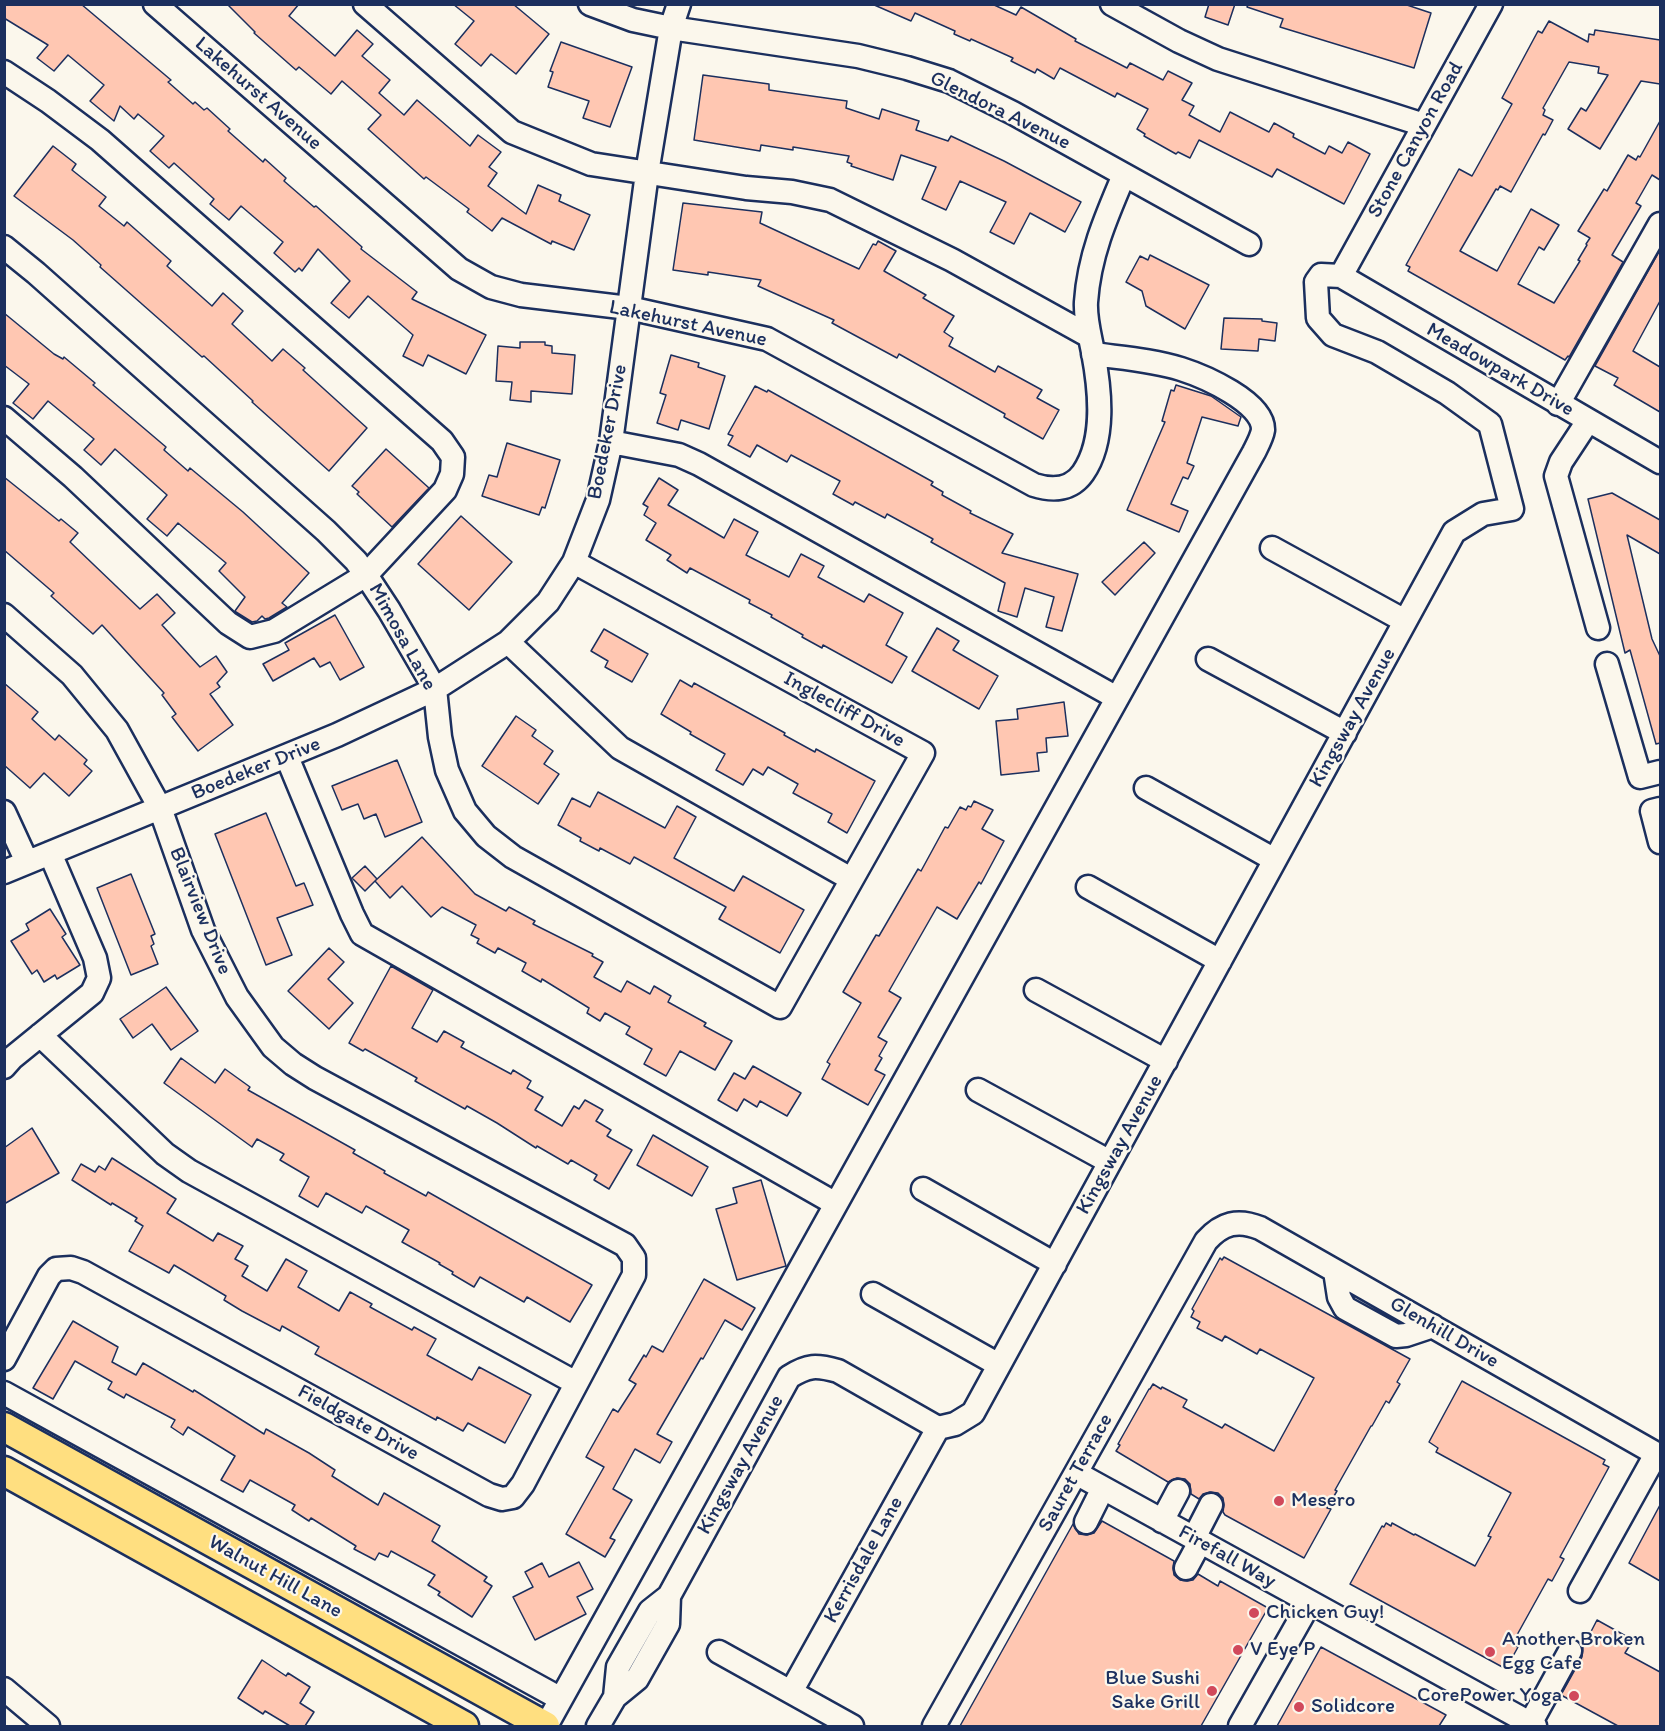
<!DOCTYPE html>
<html>
<head>
<meta charset="utf-8">
<style>
  body { margin:0 }
  #map { position:relative; width:1665px; height:1731px; overflow:hidden; background:#fbf7ec; font-family:Itim,sans-serif }
  canvas { display:block }
  .frame { position:absolute; inset:0; border:6px solid #1b2f5e; pointer-events:none }
</style>
</head>
<body>
<div id="map">
<canvas width="1665" height="1731"></canvas>
<div class="frame"></div>
</div>
<script>
const g = document.querySelector('canvas').getContext('2d');
g.lineJoin = 'round';
function fill(path, color) {
  g.fillStyle = color;
  g.fill(path, 'evenodd');
}
function trace(path, color, width, dash) {
  g.strokeStyle = color;
  g.lineWidth = width;
  g.lineCap = dash ? 'butt' : 'round';
  g.setLineDash(dash || []);
  g.stroke(path);
}
function write(font, color, halo, rows, align = 'center') {
  g.font = font + ' Itim,sans-serif';
  g.lineWidth = 4.5;
  g.setLineDash([]);
  g.textBaseline = 'middle';
  g.strokeStyle = halo;
  g.fillStyle = color;
  for (const [text, x, y, turn = 0] of rows) {
    g.save();
    g.translate(x, y);
    g.rotate((+turn || 0) * Math.PI / 180);
    g.textAlign = isNaN(turn) ? turn : align;
    if (halo) g.strokeText(text, 0, 0);
    g.fillText(text, 0, 0);
    g.restore();
  }
}
const building = new Path2D(`
  M4 4H81L171 80 168 82 193 104 195 102 204 110 207 108 230 129 228 131 263 162 265 159 286 178 284 181 314 207 316 206 362 247 361 249 417 292 412 299 486 335 466 374 428 355 423 366 403 356 413 335 368 296 349 318 331 303 350 281 318 249 302 271 299 268 295 272 274 253 283 242 241 206 229 220 210 204 214 199 174 163 169 168 150 151 164 136 138 114 134 119 120 106 114 121 90 101 104 85 68 55 54 71 37 58 48 45 4 18Z
  M227 4H299L289 16 335 56 357 30 373 44 362 56 390 80 379 93 404 115 417 100 470 146 478 135 501 152 489 167 497 173 488 186 526 214 538 185 561 195 559 201 590 215 574 250 552 241 551 244 502 218 492 231 467 212 469 209 426 177 424 179 368 129 381 115 342 81 331 94 299 67 296 70 254 33 255 32Z
  M453 4H513L549 34 516 74 491 54 481 66 455 44 474 21Z
  M872 4H992L1016 15 1021 7 1076 39 1075 41 1127 68 1130 63 1163 80 1168 71 1192 83 1182 100 1194 106 1189 115 1220 132 1230 112 1269 132 1274 123 1294 134 1293 137 1325 154 1329 146 1342 153 1348 142 1370 154 1344 204 1277 169 1272 177 1199 140 1190 158 1178 152 1176 154 1144 136 1145 134 1137 129 1148 109 1117 93 1115 97 1060 68 1054 79 1037 69 1035 73 1011 61 1013 58 971 39 970 41 954 34 955 31 915 13 911 21Z
  M1209 4H1235L1228 25 1205 17Z
  M1248 4H1404L1431 13 1414 68 1280 27 1283 19 1247 7Z
  M1549 21 1588 42 1589 34 1594 35 1595 30 1660 40V84L1641 81 1600 149 1568 129 1581 108 1586 111 1608 75 1598 73 1599 67 1569 62 1543 108 1545 110 1543 115 1553 120 1545 135 1543 134 1511 192 1500 186 1498 190 1496 189 1460 251 1497 271 1531 209 1559 225 1544 250 1539 247 1518 284 1554 303 1580 261 1578 260 1587 245 1586 244 1590 238 1578 231 1604 189 1607 191 1628 155 1636 160 1638 156 1640 157 1660 121V180L1652 175 1636 203 1641 206 1612 255 1623 262 1569 357 1568 356 1565 360 1408 271 1410 267 1406 265 1459 169 1472 176 1512 104 1502 98 1538 31 1542 33Z
  M561 42 632 67 610 127 583 118 589 101 548 87 553 72 550 71Z
  M703 75 769 84V90L847 101 846 108 879 119 882 109 919 121 916 130 948 141 951 136 1004 161 1081 202 1065 232 1030 213 1014 244 990 232 1006 202 960 181 946 210 922 199 936 167 901 155 893 180 851 166 852 164 847 162 849 156 793 147V150L761 145 760 151 694 140Z
  M53 146 76 164 72 170 106 197 99 206 124 226 127 222 153 245 171 261 167 266 212 306 223 293 243 311 232 324 272 361 283 349 305 368 303 370 367 428 329 471 252 402 253 401 204 356 202 357 100 267 101 265 73 240 14 196Z
  M683 203 762 212 760 223 859 269 873 244 876 245 878 241 896 251 884 271 926 295 923 298 954 316 944 332 953 338 949 346 995 372 998 366 1042 390 1037 398 1059 410 1043 439 1004 417 1005 414 899 354 897 358 832 323 834 320 758 286 761 280 708 272V275L673 270Z
  M1660 250V301L1633 351 1660 367V412L1614 385 1618 378 1595 366Z
  M1150 255 1209 285 1185 329 1146 306 1142 291 1126 282 1140 256 1148 260Z
  M4 313 54 354 63 359 64 357 95 383 93 385 166 447 164 450 188 471 190 468 243 512 309 573 282 603 287 607 269 618 265 619 262 616 257 621 252 622 236 612 235 611 245 597 219 571 226 563 178 523 167 536 147 519 167 495 115 449 101 465 84 450 94 439 48 401 33 419 13 403 29 384 4 365Z
  M1224 318 1262 319V321L1277 323 1275 341 1259 339 1258 351 1221 349Z
  M520 342H545V345L552 346V353L575 355 572 394 531 391V402L510 400 512 382 496 381 498 346 520 348Z
  M671 355 699 363 698 367 725 376 709 429 681 420 678 430 657 423 666 395 660 393Z
  M1176 385 1211 396 1241 417 1238 426 1202 417 1187 463 1194 466 1188 479 1183 477 1171 504 1188 511 1179 532 1127 510 1165 422 1162 421 1171 390 1174 391Z
  M755 386 767 392 768 390 933 482 931 485 943 492 942 495 971 511 970 513 1013 534 1002 553 1078 574 1062 631 1046 627 1054 597 1025 588 1017 617 998 611 1005 583 931 542 933 539 887 514 885 518 855 502 853 505 833 494 840 481 791 455 787 462 757 445 750 457 728 445 733 436 728 434Z
  M507 443 560 460 545 508 542 507 539 515 482 496 489 475 497 477Z
  M386 449 429 488 392 527 357 494 359 492 352 486Z
  M4 477 59 521 61 519 78 533 70 542 140 609 157 594 175 613 162 625 200 667 216 656 227 672 217 683 220 687 210 694 233 725 198 751 172 717 176 714 162 695 164 693 102 625 93 634 51 596 54 593 4 550Z
  M659 478 678 490 668 505 724 538 734 519 758 532 746 555 789 577 801 554 824 566 818 577 864 602 869 594 903 613 886 645 907 657 892 683 823 645 822 648 802 637 803 635 771 617 772 615 749 603 750 600 690 568 687 573 667 560 671 555 646 540 656 523 644 515 648 507 643 504Z
  M1612 493 1660 520V554L1627 535 1652 639 1660 656V743L1656 744 1630 650 1625 653 1588 499Z
  M461 516 512 562 469 610 418 564Z
  M1144 542 1155 553 1115 595 1102 582Z
  M335 615 364 667 340 680 330 662 320 667 314 658 273 681 263 664 289 650 285 643Z
  M937 628 959 641 953 650 998 676 979 709 912 671Z
  M604 629 648 654 632 682 605 667 608 661 591 651Z
  M680 680 692 687 694 683 785 733 784 735 815 752 816 749 875 781 847 833 828 822 832 814 793 793 798 784 768 767 763 775 753 769 743 785 716 770 725 754 690 734 691 732 661 714Z
  M4 683 38 712 32 719 55 740 59 735 87 760 84 764 92 771 69 796 44 773 30 788 4 765Z
  M1064 702 1068 736 1046 738 1047 752 1037 753 1039 771 1001 775 996 721 1018 719 1017 709Z
  M516 716 536 730 532 736 553 751 544 764 559 774 538 804 482 766Z
  M397 760 422 822 385 837 376 814 364 819 358 804 342 810 332 786Z
  M598 792 665 828 677 806 696 817 674 858 734 891 743 876 804 910 780 953 719 919 726 907 634 857 630 864 600 848 599 851 580 841 581 838 558 825 572 798 590 807Z
  M974 801 993 810 982 829 1004 841 981 884 979 882 957 919 937 907 889 991 901 998 878 1037 887 1042 879 1056 882 1058 875 1070 885 1075 868 1105 822 1079 830 1064 827 1062 861 1003 843 992 876 935 879 936 918 869 921 871 945 827 948 828 960 807 966 810 968 806 971 807Z
  M266 813 296 886 304 883 313 905 277 918 292 955 266 965 215 834Z
  M422 837 475 894 506 911 509 907 535 921 533 924 593 954 592 956 603 962 594 977 621 992 627 981 650 994 654 986 671 996 668 1002 706 1023 704 1026 732 1041 715 1070 680 1051 666 1076 644 1064 652 1049 626 1034 630 1027 605 1013 600 1021 587 1013 589 1008 542 979 541 982 522 971 526 963 498 948 495 953 477 943 479 939 471 935 476 925 442 907 431 917 402 886 390 898 375 881Z
  M365 866 377 879 365 891 352 878Z
  M131 874 155 934 151 936 154 944 151 946 158 964 131 975 97 888Z
  M50 909 66 934 62 937 80 965 57 979 55 975 44 982 37 970 32 974 11 941 29 930 26 924Z
  M329 948 344 962 328 979 353 1003 329 1029 288 991Z
  M391 966 433 990 412 1028 437 1042 444 1031 464 1042 461 1047 511 1074 513 1070 531 1081 527 1088 543 1097 535 1110 562 1126 574 1106 579 1109 585 1100 603 1110 596 1121 611 1130 607 1136 632 1150 609 1189 594 1180 597 1175 571 1160 568 1164 537 1146 536 1148 497 1123 467 1106 465 1109 415 1081 417 1078 365 1049 363 1051 349 1043Z
  M166 987 198 1031 171 1050 152 1024 133 1038 120 1019Z
  M181 1058 215 1083 225 1069 250 1087 248 1090 355 1150 353 1153 385 1171 384 1173 426 1196 428 1192 592 1285 570 1322 527 1297 524 1302 480 1277 474 1287 452 1274 453 1272 439 1264 440 1263 402 1242 409 1230 366 1206 362 1213 326 1193 318 1207 299 1196 309 1177 280 1160 284 1154 257 1139 252 1147 164 1083Z
  M753 1066 801 1093 787 1116 760 1101 757 1107 744 1099 737 1111 718 1100 734 1073 745 1079Z
  M32 1128 59 1173 4 1204V1148Z
  M653 1135 708 1167 692 1196 637 1165Z
  M112 1158 176 1199 167 1213 213 1241 218 1233 243 1246 235 1259 248 1266 242 1276 267 1291 286 1259 307 1271 298 1287 339 1311 350 1292 372 1304 370 1307 412 1330 414 1327 436 1339 427 1355 472 1380 479 1367 531 1395 505 1443 468 1423 463 1431 437 1417 436 1420 315 1354 319 1347 282 1326 280 1331 242 1311 224 1300 226 1296 174 1265 169 1273 129 1251 143 1226 135 1221 137 1218 112 1203 111 1205 72 1180 81 1164 95 1172 99 1166 105 1170Z
  M761 1180 786 1266 737 1280 716 1209 737 1203 733 1188Z
  M1224 1257 1410 1359 1397 1382 1400 1384 1389 1403 1386 1401 1372 1426H1371L1335 1490 1337 1491 1327 1508 1331 1509 1304 1558 1225 1515 1223 1512 1224 1505 1223 1498 1218 1493 1210 1492 1203 1494 1199 1499 1191 1494 1190 1484 1185 1479 1177 1478 1168 1482 1116 1451 1120 1445 1118 1444 1149 1389H1150L1153 1384 1161 1389 1162 1387 1187 1400 1183 1407 1222 1428 1225 1424 1274 1451 1314 1378 1260 1349 1257 1354 1225 1336 1222 1341 1197 1328 1200 1322 1191 1317 1194 1311 1192 1309 1220 1258 1222 1260Z
  M704 1279 755 1308 742 1330 725 1320 703 1359 701 1358 657 1434 672 1442 660 1463 635 1449 613 1489 632 1500 610 1538 615 1540 605 1557 566 1534 604 1467 586 1457 613 1409 618 1412 636 1384 629 1380 644 1355 646 1357 652 1346 663 1352Z
  M73 1321 118 1347 112 1362 136 1375 143 1363 193 1392 194 1390 264 1434 266 1429 309 1453 335 1470 332 1476 378 1505 384 1493 440 1526 432 1541 487 1577 484 1581 492 1586 472 1617 438 1595 440 1592 428 1585 435 1575 391 1551 388 1557 379 1553 375 1560 354 1549 356 1546 311 1518 309 1521 292 1510 295 1505 250 1480 243 1492 221 1480 235 1456 188 1427 183 1435 171 1427 175 1420 126 1394 124 1398 108 1389 112 1382 75 1361 53 1399 33 1388Z
  M1462 1381 1605 1460 1603 1464 1609 1467 1560 1557 1564 1559 1552 1581 1548 1579 1512 1644 1518 1647 1506 1669 1350 1584 1382 1526 1384 1527 1386 1523 1391 1526 1392 1523 1414 1535 1415 1534 1475 1566 1491 1537 1488 1536 1511 1493 1436 1452 1438 1448 1429 1442Z
  M1660 1505V1581L1629 1563Z
  M1102 1521 1174 1561 1173 1568 1174 1575 1180 1580 1187 1581 1193 1580 1198 1574 1218 1586 1220 1581 1268 1608 1201 1726H960L1073 1524 1079 1534 1087 1535 1094 1533Z
  M579 1562 593 1589 577 1597 586 1614 535 1640 513 1597 533 1587 525 1572 542 1563 549 1577Z
  M1597 1620 1633 1640 1625 1653 1660 1672V1726H1618L1561 1695 1582 1657 1583 1647Z
  M1321 1647 1446 1715 1439 1726H1277Z
  M262 1660 286 1676 288 1673 310 1687 300 1703 314 1712 305 1726H290L265 1711 263 1714 238 1698Z`);
fill(building, '#ffc7b2');
trace(building, '#1b2f5e', 1.5);
const minor = new Path2D(`
  M155 4 459 269 491 287 521 295 629 308 767 339 1034 485C1053 491 1071 490 1083 473 1106 440 1100 389 1093 352 1090 336 1085 319 1086 302 1089 256 1106 217 1124 175
  M365 4 512 132 591 164 746 188 792 192 830 200 952 260 1089 336
  M590 4 633 20 671 28 858 56 907 68 949 81 1013 113 1249 244
  M1112 4 1179 41 1218 59 1424 125
  M4 72 48 101 100 140 442 441 453 457 452 474 445 490 366 575 274 631 250 637 228 623 73 477 4 418
  M4 247 36 273 326 531 356 561 366 575 389 610 435 689 440 737 447 770 465 811 486 836 513 857 780 1007 923 753 574 562
  M1341 276 1491 4
  M1558 404 1660 224
  M1588 421 1561 462 1556 476 1598 628
  M611 442 679 455 699 464 1117 698
  M1272 548 1405 621
  M4 615 72 675 117 730 160 808 203 930 237 997 273 1047 293 1064 315 1078 625 1245 634 1258V1275L523 1484 513 1497 502 1499 489 1495 83 1272 71 1268 56 1269 49 1276 4 1359
  M508 642 620 748 851 879
  M1208 659 1345 733
  M1607 664 1640 777 1660 772
  M287 757 352 914 362 934 836 1204
  M1146 788 1275 860
  M1660 809 1652 811 1660 842
  M4 812 27 862
  M4 872 337 735 435 689 508 642 548 602 574 562 598 500 611 442 647 173 671 28 679 4
  M1088 887 1220 961
  M1036 990 1166 1061
  M40 1035 165 1154 189 1171 576 1383
  M4 1067 12 1058 92 993 99 978 95 958 50 853
  M978 1090 1110 1162
  M923 1189 1055 1264
  M1335 1271 1339 1297 1345 1308 1396 1336 1406 1335 1433 1326
  M873 1294 999 1365
  M4 1393 561 1699
  M1076 1473 1535 1726
  M1162 1521 1178 1491
  M1086 1522 1103 1488
  M1194 1538 1211 1505
  M1186 1568 1200 1542
  M1580 1591 1656 1454
  M719 1652 852 1726
  M4 1689 48 1726
  M791 1692 938 1428
  M615 1697 618 1667 650 1611 669 1596 789 1377C808 1365 816 1365 838 1371L938 1428 955 1424 973 1413 1454 532 1483 514 1512 509 1490 424 1447 393 1377 352 1333 335 1318 318 1316 282 1321 275 1341 276 1660 462
  M1530 1724 1570 1651
  M546 1726 1254 452C1257 446 1262 437 1263 430 1264 402 1203 376 1181 369 1153 360 1122 358 1093 354
  M598 1726 615 1697 637 1679 668 1624 669 1596
  M934 1726 1206 1241C1222 1223 1238 1219 1260 1228L1660 1456
  M1240 1726 1310 1602`);
const major = new Path2D(`
  M4 1427 545 1726
  M4 1471 464 1726`);
trace(minor, '#1b2f5e', 27);
trace(major, '#1b2f5e', 33);
trace(minor, '#fbf7ec', 22);
trace(major, '#ffdf80', 28);
for (const [x, y, r, color] of [
  [1279,1501,6,"#d1495b"],
  [1254,1613,6,"#d1495b"],
  [1238,1650,6,"#d1495b"],
  [1490,1652,6,"#d1495b"],
  [1212,1691,6,"#d1495b"],
  [1574,1696,6,"#d1495b"],
  [1299,1707,6,"#d1495b"]
]) {
  const dot = new Path2D();
  dot.arc(x, y, r, 0, 2 * Math.PI);
  g.fillStyle = color;
  g.fill(dot);
  trace(dot, '#fbf7ec', 2);
}
write('21px', '#1b2f5e', '#fbf7ec', [
  ["Lakehurst Avenue",258,94,41],
  ["Glendora Avenue",1000,111,26],
  ["Stone Canyon Road",1416,140,-61],
  ["Lakehurst Avenue",688,324,12],
  ["Meadowpark Drive",1500,370,30],
  ["Boedeker Drive",608,432,-79],
  ["Mimosa Lane",402,637,61],
  ["Inglecliff Drive",844,710,29],
  ["Kingsway Avenue",1353,718,-61],
  ["Boedeker Drive",256,769,-22],
  ["Blairview Drive",200,911,68],
  ["Kingsway Avenue",1120,1145,-61],
  ["Glenhill Drive",1444,1333,30],
  ["Fieldgate Drive",358,1423,29],
  ["Kingsway Avenue",741,1465,-61],
  ["Sauret Terrace",1076,1473,-61],
  ["Firefall Way",1227,1557,29],
  ["Kerrisdale Lane",864,1560,-61],
  ["Walnut Hill Lane",275,1577,29]
]);
write('21px', '#1b2f5e', '#fbf7ec', [
  ["Mesero",1291,1501],
  ["Chicken Guy!",1266,1613],
  ["Another Broken",1502,1640],
  ["Egg Cafe",1502,1664],
  ["V Eye P",1250,1650],
  ["Blue Sushi",1200,1679,"right"],
  ["Sake Grill",1200,1703,"right"],
  ["CorePower Yoga",1562,1696,"right"],
  ["Solidcore",1311,1707]
], 'left');
</script>
</body>
</html>
